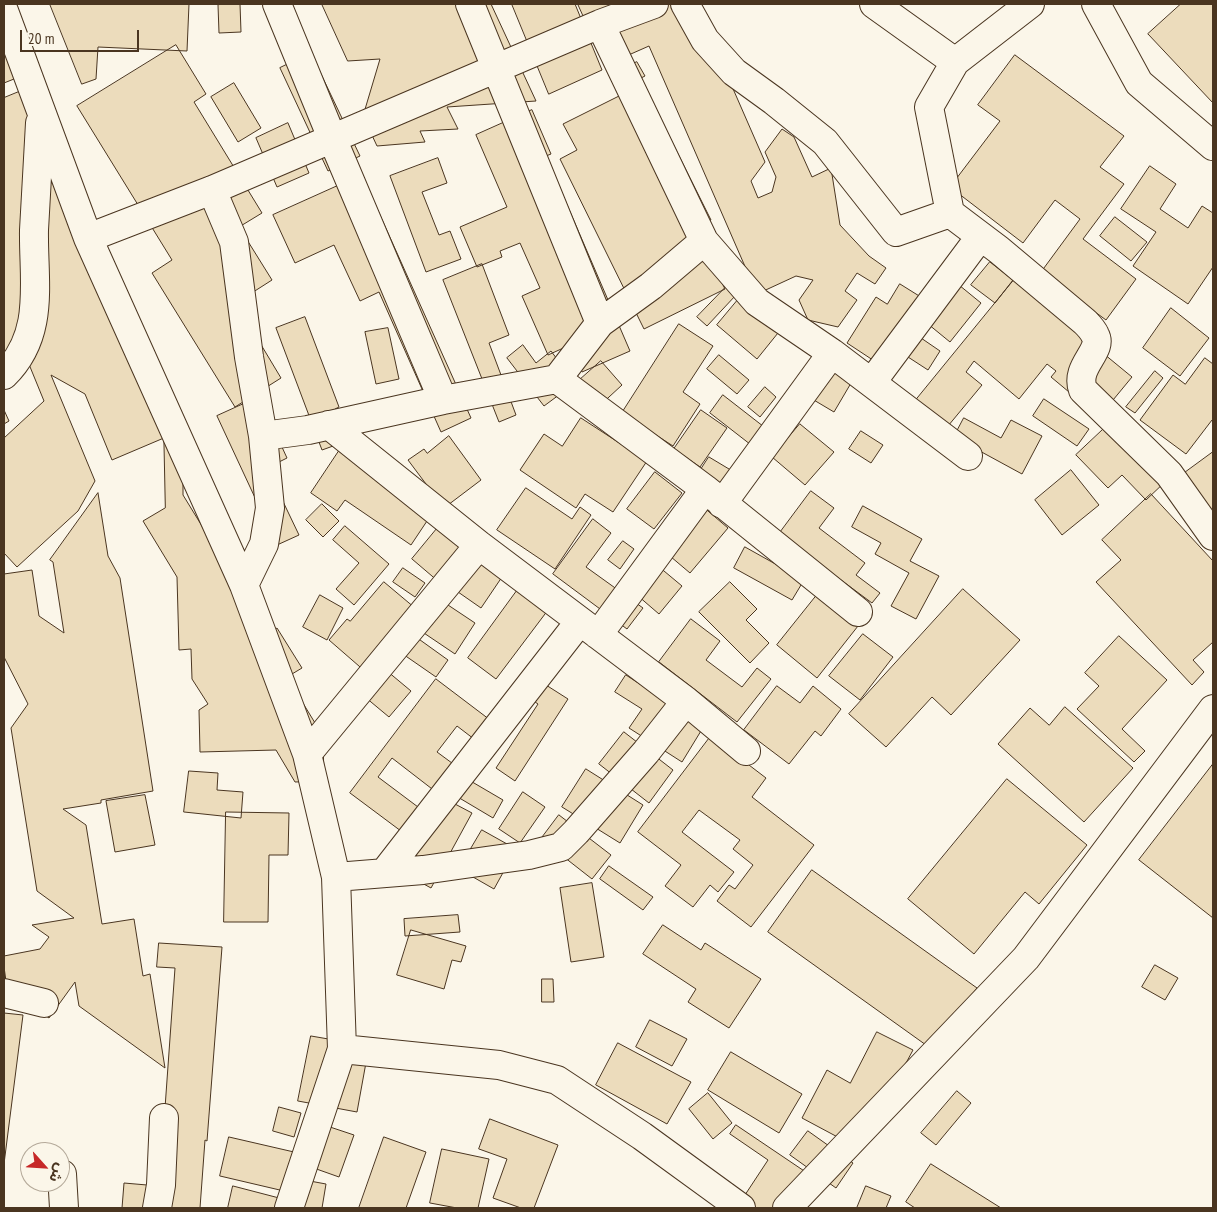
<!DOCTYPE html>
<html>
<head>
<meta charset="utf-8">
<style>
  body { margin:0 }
  #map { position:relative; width:1217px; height:1212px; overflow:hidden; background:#fbf6e9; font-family:"PT Sans Narrow","Noto Sans Arabic",sans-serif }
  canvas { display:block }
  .frame { position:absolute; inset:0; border:5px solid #4a3520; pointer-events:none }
  .north { position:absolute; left:20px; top:1142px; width:50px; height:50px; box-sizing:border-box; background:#fbf6e9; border:1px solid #b4a999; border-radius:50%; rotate:116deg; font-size:14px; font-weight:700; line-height:20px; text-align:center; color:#4a3520 }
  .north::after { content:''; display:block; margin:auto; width:18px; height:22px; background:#c62828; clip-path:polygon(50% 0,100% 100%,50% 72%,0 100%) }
  .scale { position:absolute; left:20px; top:30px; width:119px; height:22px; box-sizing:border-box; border:2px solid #4a3520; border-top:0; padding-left:6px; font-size:15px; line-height:18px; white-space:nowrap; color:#4a3520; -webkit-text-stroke:4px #fbf6e9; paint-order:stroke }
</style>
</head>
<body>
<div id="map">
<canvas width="1217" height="1212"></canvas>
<div class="frame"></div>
<div class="north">ش</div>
<div class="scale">20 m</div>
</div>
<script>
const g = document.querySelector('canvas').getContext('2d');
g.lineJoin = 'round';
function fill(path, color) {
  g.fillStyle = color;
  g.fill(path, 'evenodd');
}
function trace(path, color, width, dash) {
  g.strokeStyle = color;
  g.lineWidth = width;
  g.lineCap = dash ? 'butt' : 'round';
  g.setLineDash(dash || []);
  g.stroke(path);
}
const building = new Path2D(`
  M50 4H189L187 51 98 47 96 79 82 84Z
  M240 4 241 32 219 33 218 5Z
  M322 4H491L536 101 447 107 458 129 420 131 425 142 377 146 363 116 380 59 348 61Z
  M512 4H575L602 70 549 94Z
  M578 4H696L765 162 751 181 758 198 772 192 776 177 765 152 782 129 794 137 812 177 831 168 840 225 869 256 886 268 875 284 857 273 845 291 857 300 838 327 808 320 799 300 813 280 796 276 757 294 649 46 615 61 589 29Z
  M1181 4H1213V103L1148 34Z
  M4 12 29 73 4 83Z
  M176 45 206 94 194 102 262 213 239 227 272 280 236 303 281 378 235 407 152 273 172 260 77 106Z
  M311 53 360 156 328 171 280 68Z
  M1015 55 1124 136 1100 167 1124 184 1083 239 1136 279 1106 320 1041 272 1080 219 1055 200 1023 243 950 187 1000 121 978 105Z
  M637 62 645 76 625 86 664 126 711 220 695 228 725 289 644 329 560 159 577 150 563 124 623 94 613 73Z
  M234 83 261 128 238 142 211 97Z
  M26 89 178 432 112 460 85 394 51 375 95 481 78 511 17 567 4 553V438L44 401 26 357 4 366V98Z
  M532 110 551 154 546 156 630 351 582 372 570 345 548 355 522 296 540 288 520 243 500 251 502 257 477 267 460 227 507 207 476 135Z
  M288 123 309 173 277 187 256 138Z
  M438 158 447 183 422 192 439 235 450 231 461 259 426 272 390 176Z
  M1150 166 1176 184 1160 209 1188 228 1202 206 1213 213V267L1188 304 1133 266 1156 232 1121 209Z
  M362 175 471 418 441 432 379 292 360 301 334 245 295 263 273 215Z
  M1115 217 1147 242 1131 261 1100 236Z
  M990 262 1013 280 995 303 971 285Z
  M482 264 509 335 489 343 516 415 499 422 443 280Z
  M1014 280 1132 377 1099 417 1051 377 1056 371 1047 364 1019 399 974 361 966 372 982 385 948 426 916 400Z
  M900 284 932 304 888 370 847 343 876 297 887 304Z
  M959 285 981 303 950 342 928 324Z
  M727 286 736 295 707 326 697 317Z
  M742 295 782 328 757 359 717 325Z
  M1171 308 1209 338 1180 376 1143 348Z
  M305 317 339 407 335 409 347 441 322 450 276 328Z
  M679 324 713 346 683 392 700 404 673 446 622 413Z
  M388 328 399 379 376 384 365 332Z
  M921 338 940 351 928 370 908 357Z
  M523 345 536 363 551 351 575 383 544 406 507 358Z
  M719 355 749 380 737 394 707 369Z
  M1205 358 1213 364V421L1212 420 1186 454 1140 420 1173 375 1185 384Z
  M821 359 854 378 834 412 802 393Z
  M601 361 622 385 596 409 574 385Z
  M1155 371 1163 378 1135 413 1126 407Z
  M765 387 776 397 760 417 748 407Z
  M723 395 777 437 764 455 710 413Z
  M259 397 287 458 267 468 299 535 277 545 217 416Z
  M1044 399 1089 429 1077 446 1033 416Z
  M4 410 9 421 4 424Z
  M701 410 727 428 700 467 674 449Z
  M581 418 647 461 613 512 585 494 576 508 520 470 544 434 562 446Z
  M964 418 1001 438 1011 420 1042 436 1022 474 954 437Z
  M1110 423 1166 481 1146 500 1122 475 1108 488 1076 455Z
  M800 424 834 452 805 485 772 457Z
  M861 431 883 445 871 463 849 449Z
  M164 435 183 466V495L268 634 277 628 302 668 287 677 323 736 324 781 295 782 276 750 200 752 199 710 208 704 192 679 191 649 179 650 177 577 143 521 165 508Z
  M449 436 481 480 444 508 408 460 424 449 427 453Z
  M339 451 431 515 411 545 345 500 337 511 311 493Z
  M1213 452V524L1179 477Z
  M709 457 739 475 729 493 698 474Z
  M1071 470 1099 505 1062 535 1035 500Z
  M655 472 682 493 654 529 627 509Z
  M526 488 572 519 580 507 591 515 555 569 497 530Z
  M811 491 834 508 819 528 865 563 856 575 880 593 872 603 779 534Z
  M98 493 108 556 120 578 153 791 101 800V803L63 809 86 825 102 924 134 919 143 976 150 974 165 1068 79 1006 75 982 49 1018 7 988 4 967V956L40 949 49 937 32 925 74 918 37 891 11 728 28 704 4 657V574L32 570 39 616 64 633 53 562 50 560Z
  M688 494 728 528 690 573 651 540Z
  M1151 494 1213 561V642L1193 660 1204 672 1192 685 1096 582 1121 560 1102 540Z
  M322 504 339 521 323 537 306 520Z
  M863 506 922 539 910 561 939 576 916 619 891 606 909 573 875 554 881 543 852 527Z
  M593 519 611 533 586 567 643 608 627 629 553 574Z
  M440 525 467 547 439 582 412 559Z
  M345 526 389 564 354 605 336 589 359 563 333 540Z
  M623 541 634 549 620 569 608 560Z
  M745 547 804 580 792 600 734 568Z
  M470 552 504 574 481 608 448 585Z
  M646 556 682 586 659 614 623 583Z
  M403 568 425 583 415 597 393 582Z
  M384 582 415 608 367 673 329 640 347 619 350 621Z
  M730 582 757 609 746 620 769 643 750 663 699 612Z
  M519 588 548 610 496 679 468 658Z
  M963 589 1020 640 951 715 932 697 886 747 849 714Z
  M320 595 343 608 327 640 303 627Z
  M817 595 858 626 817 678 777 645Z
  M436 597 475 623 455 654 415 627Z
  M691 619 720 641 706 660 742 687 757 668 771 679 737 722 659 662Z
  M409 632 448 660 436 677 397 650Z
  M863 634 893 657 860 700 829 676Z
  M1119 636 1167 680 1122 729 1145 751 1134 762 1077 709 1099 686 1085 673Z
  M381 666 411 691 389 717 359 692Z
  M626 675 704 726 682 762 629 728 642 709 615 692Z
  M535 678 568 699 515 781 496 768 538 704 525 695Z
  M436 679 502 729 487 749 457 726 437 752 456 766 436 792 392 758 378 777 430 816 413 840 350 793Z
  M777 686 800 703 813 686 841 709 821 736 815 731 789 764 744 730Z
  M1065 707 1133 768 1084 822 998 744 1030 708 1049 725Z
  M624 732 673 770 649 803 599 764Z
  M711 736 766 778 752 797 814 845 751 927 717 901 729 885 735 889 753 865 733 849 740 840 699 810 682 832 734 872 718 892 710 885 693 907 665 886 681 865 638 832Z
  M1213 764V918L1139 860Z
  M586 769 643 805 620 843 562 807Z
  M189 771 218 773 217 790 243 792 241 818 184 812Z
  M462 776 503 800 493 818 451 793Z
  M1007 779 1087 845 1039 904 1025 892 974 954 908 899Z
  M523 792 545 807 520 843 499 829Z
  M145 795 155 845 115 852 106 801Z
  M438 795 472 813 431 888 400 871Z
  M226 812 289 813 288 855H269L268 922H224Z
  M559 815 611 855 592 879 541 839Z
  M482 830 516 849 494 889 459 869Z
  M609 866 653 897 643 910 600 879Z
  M812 870 977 988 933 1050 768 932Z
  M592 883 604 957 571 962 560 888Z
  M458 915 460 932 405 936 404 919Z
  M663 925 701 950 705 943 761 979 729 1028 688 1002 696 989 643 954Z
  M411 930 466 946 461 962 452 960 444 989 397 975Z
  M159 943 222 947 207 1141 205 1140 200 1208H122L124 1183 170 1187 163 1136 175 968 157 967Z
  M1155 965 1178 978 1165 1000 1142 987Z
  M542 979H553L554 1002H542Z
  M4 1013 23 1015 4 1164Z
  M650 1020 687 1039 672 1066 636 1047Z
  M877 1032 913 1050 860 1149 802 1118 827 1070 850 1083Z
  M311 1036 369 1046 357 1112 298 1101Z
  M618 1043 691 1082 667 1124 596 1085Z
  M731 1052 802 1094 779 1133 708 1090Z
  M957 1091 971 1103 936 1145 921 1133Z
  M708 1093 732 1123 713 1139 689 1109Z
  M279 1107 301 1113 294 1137 273 1131Z
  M490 1119 558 1145 534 1208H521L493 1198 507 1159 479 1149Z
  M318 1123 354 1135 339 1177 308 1166Z
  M736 1125 822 1183 805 1208H752L741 1201 768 1160 730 1134Z
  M808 1131 853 1163 836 1188 790 1155Z
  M229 1137 294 1152 284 1191 220 1176Z
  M384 1137 426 1152 406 1208H359Z
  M442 1149 489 1159 478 1208H457L430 1203Z
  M931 1164 1001 1208H915L906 1202Z
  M299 1179 326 1184 322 1208H294Z
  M233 1186 283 1199 280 1208H228Z
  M866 1186 891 1196 886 1208H857Z`);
fill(building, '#ecdcbc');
trace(building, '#4a3520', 1);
const minor = new Path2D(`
  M277 4 332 138 443 400
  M470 4 600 323
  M685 4 705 40 734 72 774 101 825 142 896 232 950 213 929 107 955 62
  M874 4 955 62 1030 4
  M4 11 88 238 244 585 307 754 336 877 342 1049 289 1208
  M600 24 704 241 757 302 832 353 968 456
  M212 190 234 242 249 357 263 436 270 508 264 544 244 585
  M950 213 999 250 1085 322C1089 326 1093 330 1095 335 1104 351 1074 366 1083 390L1169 474 1213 536
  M88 238 212 190 600 24 654 4
  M4 375C46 334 33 281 34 230 36 194 38 158 40 123
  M557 379 705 489 858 612
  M872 382 980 237
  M329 425 479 545 686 701 746 751
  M263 436 308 430 443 400 557 379 600 323 651 286 704 241
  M722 504 832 353
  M598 635 705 489
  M307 754 479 545
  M384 873 580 621
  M336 877 423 870 486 861 529 855 561 847 576 832 646 752 686 701
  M4 993 44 1003
  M342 1049 499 1065 557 1080 642 1136 741 1208
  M62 1174 64 1208
  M157 1208 161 1185 164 1118`);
const major = new Path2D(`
  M1096 4 1139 83 1213 146
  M787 1208 1026 958 1213 709`);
trace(minor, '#4a3520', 30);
trace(major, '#4a3520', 30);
trace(minor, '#fbf6e9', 28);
trace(major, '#fbf6e9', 28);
</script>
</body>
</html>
